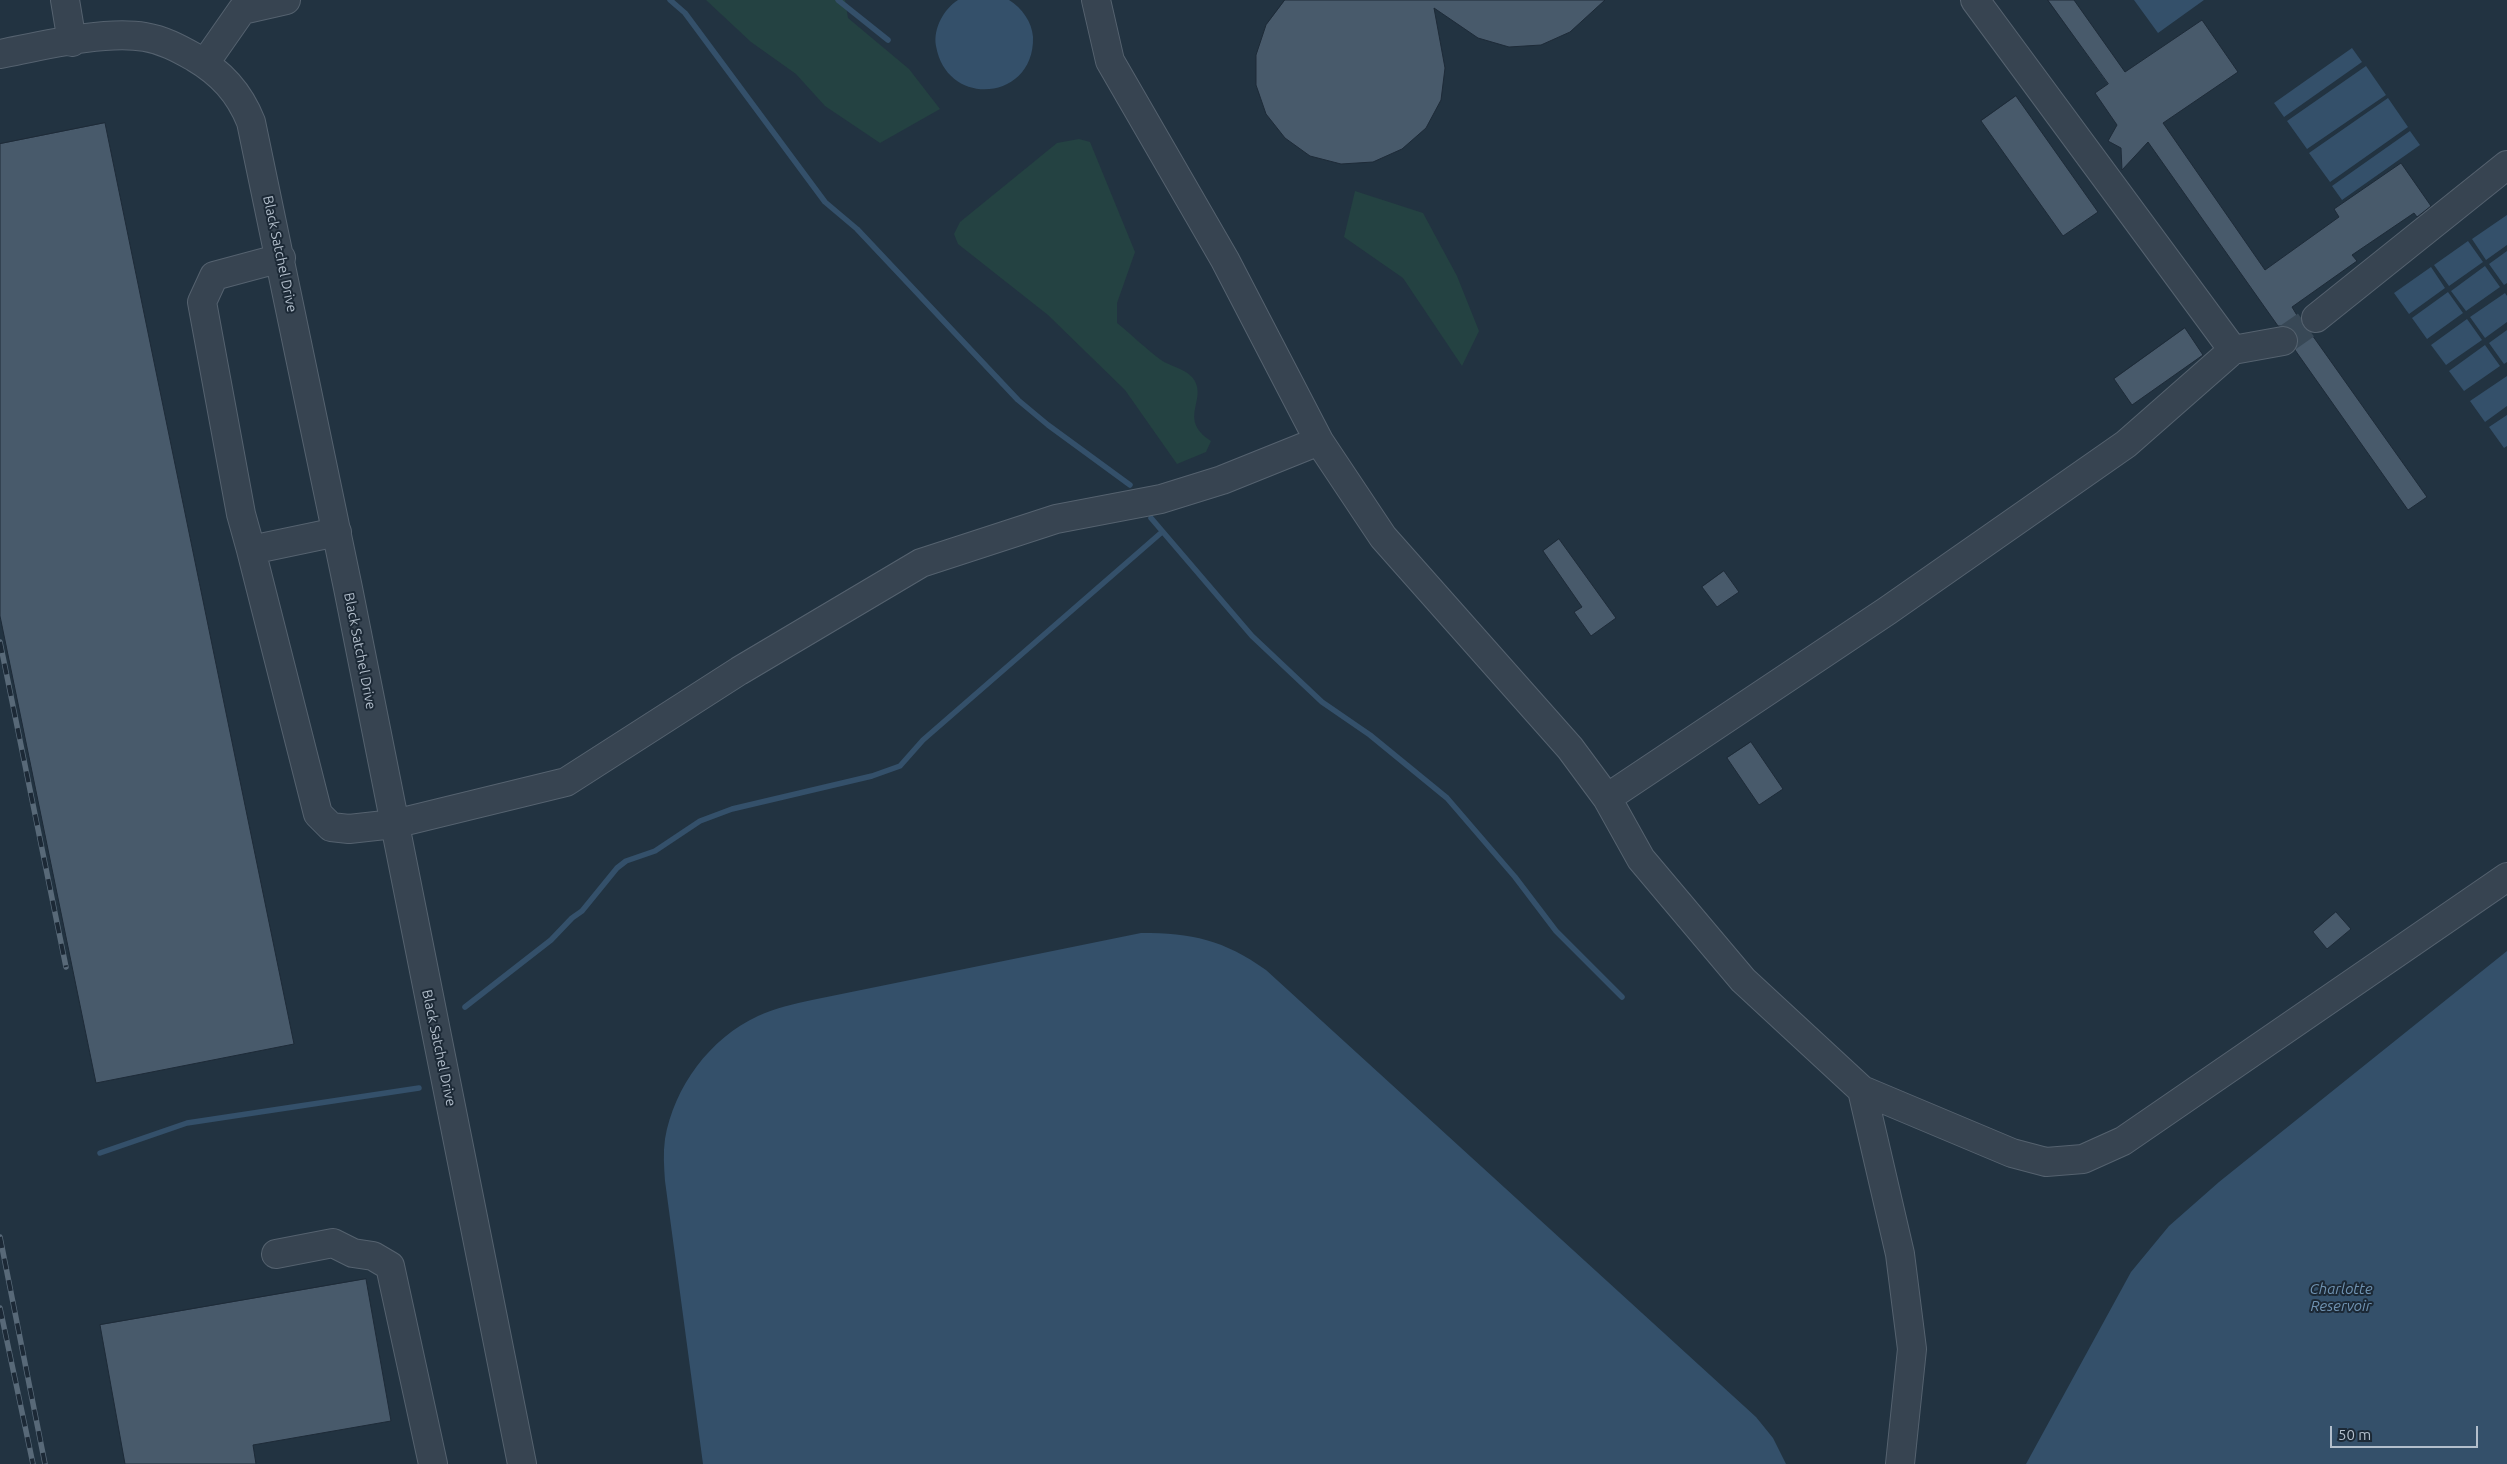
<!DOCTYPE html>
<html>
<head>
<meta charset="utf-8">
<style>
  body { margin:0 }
  #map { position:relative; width:2507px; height:1464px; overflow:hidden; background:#223341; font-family:Ubuntu,sans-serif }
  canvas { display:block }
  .scale { position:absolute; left:2330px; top:1426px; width:148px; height:22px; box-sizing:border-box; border:2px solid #b3bfcc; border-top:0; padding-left:6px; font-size:15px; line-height:18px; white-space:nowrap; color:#b3bfcc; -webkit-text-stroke:4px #1c2936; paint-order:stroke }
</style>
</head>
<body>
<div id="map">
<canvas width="2507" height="1464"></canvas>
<div class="scale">50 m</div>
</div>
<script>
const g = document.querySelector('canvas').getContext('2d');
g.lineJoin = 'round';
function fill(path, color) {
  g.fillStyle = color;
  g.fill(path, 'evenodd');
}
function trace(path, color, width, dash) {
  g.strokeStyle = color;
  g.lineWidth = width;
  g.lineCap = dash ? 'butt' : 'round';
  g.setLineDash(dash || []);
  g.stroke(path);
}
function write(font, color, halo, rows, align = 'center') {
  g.font = font + ' Ubuntu,sans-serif';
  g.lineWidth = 4;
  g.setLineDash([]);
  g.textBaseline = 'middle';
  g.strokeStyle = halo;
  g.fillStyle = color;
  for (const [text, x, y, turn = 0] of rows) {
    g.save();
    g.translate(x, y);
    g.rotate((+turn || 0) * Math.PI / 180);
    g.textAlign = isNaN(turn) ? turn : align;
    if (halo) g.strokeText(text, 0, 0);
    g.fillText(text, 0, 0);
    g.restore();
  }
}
fill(new Path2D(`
  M706 0H845L848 18 909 69 940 109 880 143 825 106 796 74 751 42Z
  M1079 139 1090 142 1135 252 1117 303V323C1132 335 1146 349 1161 360 1170 366 1185 369 1192 377 1210 399 1176 418 1211 441L1206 452 1177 464 1125 390 1048 315 958 244 954 234 960 222 1057 143Z
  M1355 191 1423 213 1457 276 1479 331 1462 366 1403 278 1344 237Z`), '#244242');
fill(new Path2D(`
  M958 0H1009C1022 8 1032 22 1033 37 1035 101 947 109 936 46 933 28 944 9 958 0Z
  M2134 0H2204L2158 33Z
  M2352 48 2362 62 2284 117 2274 103Z
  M2366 66 2386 95 2307 149 2287 121Z
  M2388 98 2408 127 2330 182 2309 153Z
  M2410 131 2420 145 2342 200 2332 186Z
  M2507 215V245L2486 260 2472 239Z
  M2468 241 2483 262 2449 286 2434 265Z
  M2507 251V283L2504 285 2489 264Z
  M2485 266 2500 287 2466 311 2451 291Z
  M2431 267 2445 288 2409 314 2394 293Z
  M2448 292 2463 313 2427 339 2412 318Z
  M2505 293 2507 296V322L2485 338 2470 317Z
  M2467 319 2482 340 2446 365 2431 345Z
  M2507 330V362L2504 364 2489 343Z
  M2485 345 2500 366 2464 391 2449 371Z
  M2507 376V406L2485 422 2470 401Z
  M2507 415V446L2504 448 2489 427Z
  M1141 933C1192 933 1224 940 1266 970L1756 1417 1773 1438 1786 1464H703L665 1181C664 1167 663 1153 665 1139 674 1087 710 1038 758 1016 775 1008 794 1004 812 1000Z
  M2507 951V1464H2026L2131 1272 2169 1226 2219 1182Z`), '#34506a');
trace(new Path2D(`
  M670 0 685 13 825 202 857 229 1018 400 1048 425 1130 485
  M838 0 888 40
  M1151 518 1252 636 1322 702 1370 735 1447 798 1515 877 1556 931 1622 997
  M465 1007 551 940 572 918 582 911 617 868 626 861 655 851 700 821 732 809 872 776 900 766 923 740 1162 532
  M100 1153 187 1123 419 1088`), '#34506a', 5.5);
const building = new Path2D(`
  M1285 0H1605L1570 32 1541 45 1509 47 1478 38 1434 8 1445 68 1441 100 1426 128 1402 149 1373 162 1341 164 1310 156 1285 138 1266 114 1256 85V55L1266 25Z
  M2048 0H2074L2125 72 2202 20 2238 72 2163 123 2265 270 2339 217 2334 209 2401 163 2431 206 2417 217 2414 213 2352 255 2357 261 2292 307 2304 327 2310 332 2427 497 2408 510 2295 350 2298 339 2295 331 2288 326H2278L2148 142 2122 170 2121 148 2108 141 2117 125 2095 93 2108 84Z
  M2016 96 2098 212 2063 236 1981 121Z
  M105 123 294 1044 96 1083 0 616V144Z
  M2185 328 2203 355 2132 405 2114 379Z
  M1559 539 1616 618 1591 636 1574 612 1582 607 1543 551Z
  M1724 571 1739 592 1717 607 1702 587Z
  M1751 742 1783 789 1759 805 1727 758Z
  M2336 912 2351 929 2327 949 2313 932Z
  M366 1279 391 1421 253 1445 256 1464H125L100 1325Z`);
fill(building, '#485a6b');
trace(building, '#1e2b38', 1);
trace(new Path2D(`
  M2283 341 2316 318`), '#384856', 28, [28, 14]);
const minor = new Path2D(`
  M65 0 72 42
  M1096 0 1110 61 1225 260 1319 441 1383 537 1570 748 1607 798 1887 611 2126 444 2233 350 2283 341
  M1975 0 2233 350
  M0 54C41 46 104 30 145 37 163 40 178 48 194 57 221 73 239 92 251 122L348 588 522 1464
  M205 63 242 10 286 0
  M2316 318 2507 165
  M337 532 251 550 318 814 331 827 349 829 394 824 566 782 739 671 921 563 1056 519 1161 499 1222 480 1319 441
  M251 550 241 514 202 302 214 276 281 258
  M1607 798 1641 859 1743 980 1862 1090 2012 1153 2046 1162 2083 1159 2123 1141 2507 877
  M1862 1090 1900 1254 1912 1349 1900 1464
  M276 1254 333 1243 353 1253 373 1256 390 1266 433 1464`);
trace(minor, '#55626f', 30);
trace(minor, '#374451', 28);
const rail = new Path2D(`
  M0 642 66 967
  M0 1237 45 1464
  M0 1308 33 1464`);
trace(rail, '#586978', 5.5);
trace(rail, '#1c2936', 4, [11]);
write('14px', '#b3bfcc', '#1c2936', [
  ["Black Satchel Drive",280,254,78],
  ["Black Satchel Drive",360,651,79],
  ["Black Satchel Drive",439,1048,78]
]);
write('italic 15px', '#7093b2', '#1c2936', [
  ["Charlotte",2341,1289],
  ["Reservoir",2341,1306]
]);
</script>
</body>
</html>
